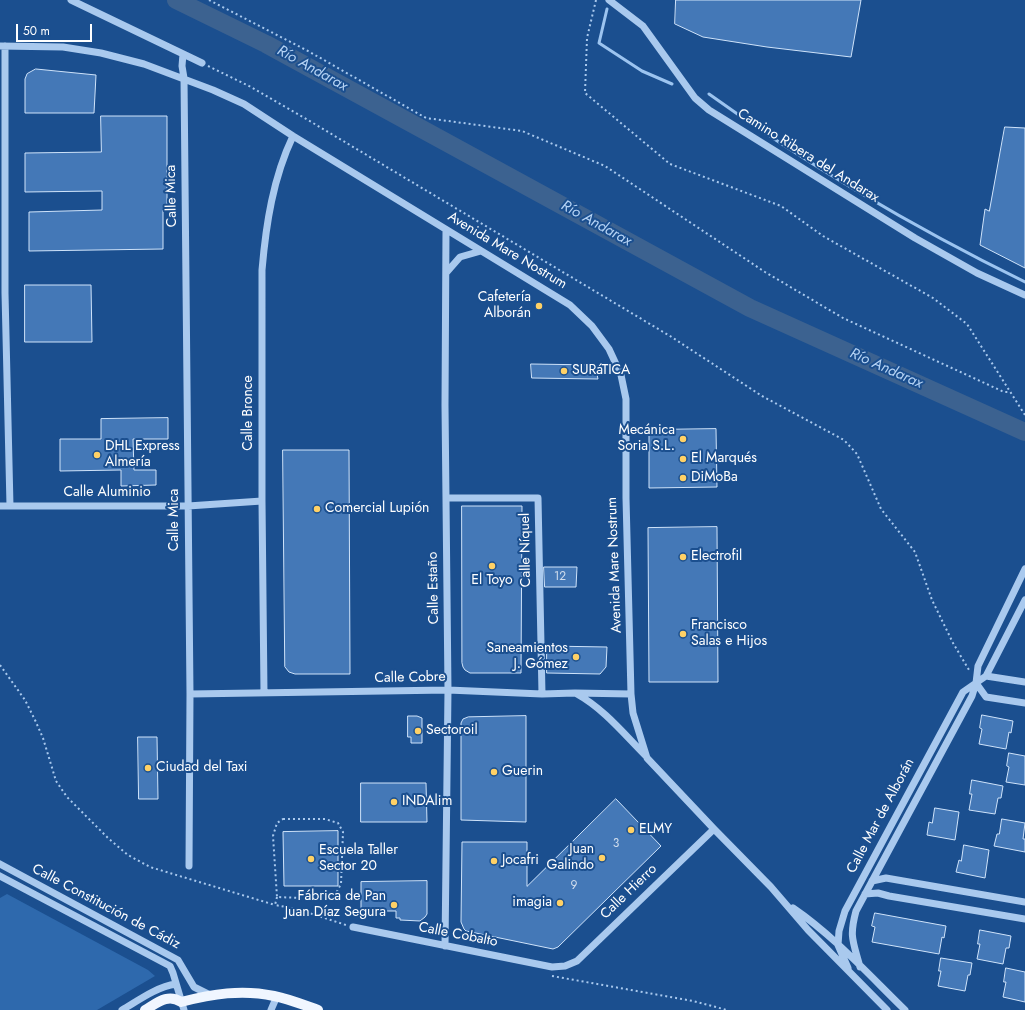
<!DOCTYPE html>
<html>
<head>
<meta charset="utf-8">
<style>
  body { margin:0 }
  #map { position:relative; width:1025px; height:1010px; overflow:hidden; background:#1b4f8f; font-family:Jost,sans-serif }
  canvas { display:block }
  .scale { position:absolute; left:16px; top:24px; width:76px; height:18px; box-sizing:border-box; border:2px solid #fff; border-top:0; padding-left:5px; font-size:12px; line-height:14px; white-space:nowrap; color:#fff; -webkit-text-stroke:3px #1b4f8f; paint-order:stroke }
</style>
</head>
<body>
<div id="map">
<canvas width="1025" height="1010"></canvas>
<div class="scale">50 m</div>
</div>
<script>
const g = document.querySelector('canvas').getContext('2d');
g.lineJoin = 'round';
function fill(path, color) {
  g.fillStyle = color;
  g.fill(path, 'evenodd');
}
function trace(path, color, width, dash) {
  g.strokeStyle = color;
  g.lineWidth = width;
  g.lineCap = dash ? 'butt' : 'round';
  g.setLineDash(dash || []);
  g.stroke(path);
}
function write(font, color, halo, rows, align = 'center') {
  g.font = font + ' Jost,sans-serif';
  g.lineWidth = 4;
  g.setLineDash([]);
  g.textBaseline = 'middle';
  g.strokeStyle = halo;
  g.fillStyle = color;
  for (const [text, x, y, turn = 0] of rows) {
    g.save();
    g.translate(x, y);
    g.rotate((+turn || 0) * Math.PI / 180);
    g.textAlign = isNaN(turn) ? turn : align;
    if (halo) g.strokeText(text, 0, 0);
    g.fillText(text, 0, 0);
    g.restore();
  }
}
fill(new Path2D(`
  M7 894 148 970 155 976 97 1010H0V898Z`), '#2e69ad');
trace(new Path2D(`
  M607 9 599 43 642 71 672 84
  M709 94C809 166 915 228 1025 282`), '#9cc4f0', 3);
trace(new Path2D(`
  M176 0 266 44 750 308 1025 432`), '#3c6290', 18);
const building = new Path2D(`
  M676 0H861L851 57 767 47 703 37 675 24Z
  M36 69 96 75 94 113H25V79L27 74Z
  M101 116H167V210H163V249L29 251V212L102 210V191L25 192V153L101 152Z
  M1005 127 1025 128V268L980 245 985 209 989 211Z
  M25 285H91L92 342H25Z
  M531 364 595 365 598 379 532 378Z
  M168 418V439H133L134 470H156V485L121 486V470L60 471V439H101V419Z
  M716 429 717 487 649 488V430Z
  M283 450H349L350 674H295L289 672 285 667Z
  M462 506H522L521 673H470L465 670 463 667 462 663Z
  M717 527 718 682H649L648 528Z
  M544 567H577L576 587H545Z
  M547 646 607 647 606 667 600 674 547 673Z
  M982 715 1013 721 1011 733 1009 732 1006 749 979 744 982 729 980 728Z
  M408 716H417L422 718V743H411V737H408Z
  M526 716V822L461 820V723L463 719 468 717Z
  M138 737H157L158 799H139Z
  M1009 753 1025 756V785L1006 782 1009 767 1007 766Z
  M972 780 1003 786 1001 798H998L995 814 969 810 972 794H970Z
  M361 783H426L427 822H361Z
  M616 799 661 846 558 947 553 949 466 931 464 929 461 922 462 842H527V886Z
  M935 808 959 812 955 840 927 835 929 822 932 823Z
  M1002 819 1025 823 1023 839H1025V852L994 846 997 834H999Z
  M338 831V886H284L283 832Z
  M964 845 989 850 985 878 956 872 959 860 961 861Z
  M427 881V914L425 917 420 921 400 920V918H396V911H361V882Z
  M875 913 946 926 944 938 942 937 939 954 872 942 875 927 872 926Z
  M980 930 1011 936 1009 948H1006L1003 964 977 959 980 944H978Z
  M941 958 972 963 970 975H968L965 991 938 986 941 971H939Z
  M1006 968 1025 972V1002L1003 997 1006 982H1004Z`);
fill(building, '#4478b7');
trace(building, '#cfe3fa', 1);
trace(new Path2D(`
  M209 0 308 51 426 118 522 131 605 166 765 272 843 318 1004 392H1010
  M596 0 587 38 585 93 670 164 781 206 823 236 933 298 967 324 1025 415
  M208 66 249 86 313 123 670 336 762 396 844 440 857 454 881 509 915 552 932 600 953 643 969 670
  M0 665 25 700 35 720 43 738 56 781 67 797 108 838 128 855 150 867 275 905
  M283 819H325L338 823 343 832 341 884 335 895 324 899 277 897 273 836 277 823Z
  M277 897 275 905 297 909 346 925
  M552 976 693 1001 727 1010`), '#a9c9ee', 2, [2, 3]);
trace(new Path2D(`
  M71 0 202 63
  M609 0 643 26 695 98 709 110 915 238 977 273 1025 295
  M0 46 63 47 101 53 144 64 213 90 244 104 293 136 570 305 592 326 609 349 621 375 626 399V498L631 694 633 713 647 758 714 829 771 887 808 930 887 1010
  M5 46V293L10 506
  M183 54 182 66 184 78 190 694 189 866
  M446 273 460 257 481 251
  M446 498H538L542 694
  M0 506H188L262 501
  M986 676 1025 682
  M976 683 986 697 1025 703
  M264 693 262 501V270C266 224 273 178 293 136
  M190 694 448 690 542 694 575 693 631 694
  M577 694C604 709 624 734 645 755
  M0 864 178 960 194 987 210 995
  M0 876 170 966 173 973 184 1010
  M872 881 886 878 1025 902
  M865 894 878 893 889 896 1025 919
  M793 908C834 936 869 975 905 1010
  M353 927 552 967 565 966 577 961 714 829
  M445 946 448 690 445 405 446 230
  M860 967C853 941 849 937 856 911L972 696 976 683 978 666 1025 569
  M848 968 838 945 839 931 845 911 963 692 986 676 1025 600
  M122 1010C139 1000 156 987 176 984
  M271 1010 277 996`), '#a9c9ee', 7);
trace(new Path2D(`
  M145 1010C157 1003 168 993 181 1002 212 994 242 989 274 996 289 999 304 1005 318 1010`), '#f0f6ff', 10);
for (const [x, y, r, color] of [
  [539,306,4,"#ffd166"],
  [564,371,4,"#ffd166"],
  [683,439,4,"#ffd166"],
  [97,455,4,"#ffd166"],
  [683,459,4,"#ffd166"],
  [683,478,4,"#ffd166"],
  [317,509,4,"#ffd166"],
  [683,557,4,"#ffd166"],
  [492,566,4,"#ffd166"],
  [683,634,4,"#ffd166"],
  [576,657,4,"#ffd166"],
  [418,731,4,"#ffd166"],
  [148,768,4,"#ffd166"],
  [494,772,4,"#ffd166"],
  [394,802,4,"#ffd166"],
  [631,830,4,"#ffd166"],
  [602,858,4,"#ffd166"],
  [311,859,4,"#ffd166"],
  [494,861,4,"#ffd166"],
  [560,903,4,"#ffd166"],
  [394,905,4,"#ffd166"]
]) {
  const dot = new Path2D();
  dot.arc(x, y, r, 0, 2 * Math.PI);
  g.fillStyle = color;
  g.fill(dot);
  trace(dot, '#1b4f8f', 1.5);
}
write('12px', '#d0dded', null, [
  ["12",560,577],
  ["3",616,844],
  ["9",574,886]
]);
write('14px', '#fff', '#1b4f8f', [
  ["Camino Ribera del Andarax",808,156,32],
  ["Calle Mica",172,196,-91],
  ["Avenida Mare Nostrum",507,251,31],
  ["Calle Bronce",249,413,-90],
  ["Calle Aluminio",107,493],
  ["Calle Mica",175,520,-90],
  ["Calle Níquel",526,550,-91],
  ["Avenida Mare Nostrum",615,565,-92],
  ["Calle Estaño",434,588,-91],
  ["Calle Cobre",410,678,-1],
  ["Calle Mar de Alborán",881,816,-62],
  ["Calle Hierro",629,892,-44],
  ["Calle Constitución de Cádiz",106,907,28],
  ["Calle Cobalto",458,935,11]
]);
write('14px', '#fff', '#1b4f8f', [
  ["Cafetería",531,298,"right"],
  ["Alborán",531,314,"right"],
  ["SURáTICA",572,371],
  ["Mecánica",675,431,"right"],
  ["Soria S.L.",675,447,"right"],
  ["DHL Express",105,447],
  ["Almería",105,463],
  ["El Marqués",691,459],
  ["DiMoBa",691,478],
  ["Comercial Lupión",325,509],
  ["Electrofil",691,557],
  ["El Toyo",492,581,"center"],
  ["Francisco",691,626],
  ["Salas e Hijos",691,642],
  ["Saneamientos",568,649,"right"],
  ["J. Gómez",568,665,"right"],
  ["Sectoroil",426,731],
  ["Ciudad del Taxi",156,768],
  ["Guerin",502,772],
  ["INDAlim",402,802],
  ["ELMY",639,830],
  ["Juan",594,850,"right"],
  ["Galindo",594,866,"right"],
  ["Escuela Taller",319,851],
  ["Sector 20",319,867],
  ["Jocafri",502,861],
  ["Fábrica de Pan",386,897,"right"],
  ["Juan Díaz Segura",386,913,"right"],
  ["imagia",552,903,"right"]
], 'left');
write('italic 15px', '#b5d3f5', '#1b4f8f', [
  ["Río Andarax",312,69,29],
  ["Río Andarax",596,224,29],
  ["Río Andarax",886,369,24]
]);
</script>
</body>
</html>
